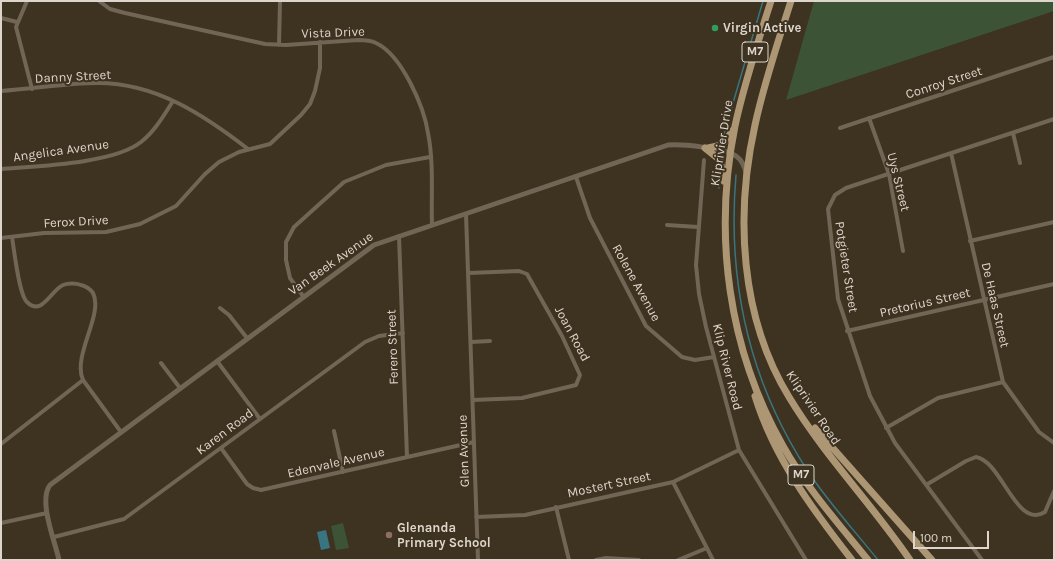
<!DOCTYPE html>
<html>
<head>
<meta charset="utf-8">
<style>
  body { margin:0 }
  #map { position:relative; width:1055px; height:561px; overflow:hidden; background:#3e3221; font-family:Karla,sans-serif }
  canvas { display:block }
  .frame { position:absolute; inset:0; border:2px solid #ded6cc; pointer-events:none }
  .scale { position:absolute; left:913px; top:531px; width:76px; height:18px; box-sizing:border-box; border:2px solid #ded6cc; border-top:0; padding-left:5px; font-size:12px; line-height:14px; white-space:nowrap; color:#ded6cc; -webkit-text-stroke:3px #3e3221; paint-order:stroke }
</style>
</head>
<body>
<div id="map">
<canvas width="1055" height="561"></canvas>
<div class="frame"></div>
<div class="scale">100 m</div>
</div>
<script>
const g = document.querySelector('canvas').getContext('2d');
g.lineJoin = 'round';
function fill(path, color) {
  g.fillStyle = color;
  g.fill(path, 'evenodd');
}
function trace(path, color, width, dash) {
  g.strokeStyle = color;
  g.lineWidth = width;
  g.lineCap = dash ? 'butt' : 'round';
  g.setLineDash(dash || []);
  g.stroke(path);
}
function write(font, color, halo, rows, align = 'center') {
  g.font = font + ' Karla,sans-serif';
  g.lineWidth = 4;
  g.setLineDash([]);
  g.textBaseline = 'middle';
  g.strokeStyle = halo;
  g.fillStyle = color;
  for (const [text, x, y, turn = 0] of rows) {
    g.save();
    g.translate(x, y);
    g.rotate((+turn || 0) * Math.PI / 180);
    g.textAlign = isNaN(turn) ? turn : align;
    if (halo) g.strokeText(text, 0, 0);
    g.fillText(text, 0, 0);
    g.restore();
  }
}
fill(new Path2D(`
  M814 1H1054V11L786 100Z
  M343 523 349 548 336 550 331 526Z`), '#3c5435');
fill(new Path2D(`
  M326 530 330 548 321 550 317 532Z`), '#387580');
trace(new Path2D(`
  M723 137 763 1
  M736 175C727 281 748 379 807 470 828 502 854 530 878 560
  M719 188V172`), '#387580', 1.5);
trace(new Path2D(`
  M27 1 16 27 32 89
  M99 1 110 9 125 13 265 44 286 45 358 40C364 40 370 40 376 43 402 55 424 107 428 133 434 163 431 195 432 225
  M1 18 17 22
  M279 45 280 1
  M1 91C33 89 66 83 98 83 156 83 204 115 248 149
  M869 118 889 174 903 251
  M840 128 1054 57
  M1013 133 1020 163
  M951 153 1003 382 1039 432 1054 443
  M704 160 696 265 699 294 706 327 739 450 806 560
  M1 169C37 166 113 164 141 142 155 131 164 115 173 101
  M576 177 590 218 646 326 682 357 695 360 714 357
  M466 214 478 560
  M667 225 698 227
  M399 236 407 457
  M12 237C14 249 19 295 27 302 42 317 51 290 63 285 68 283 76 283 81 285 86 286 90 289 93 293 104 314 72 356 83 380L121 432
  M1 238 44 233 106 232 140 224 176 206 205 174 219 162 239 152 270 144 301 115 310 104 315 91 320 68V42
  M970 241 1054 222
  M469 273 519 271 527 274 562 336 580 375 576 385 522 398 473 400
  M303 296 290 278 286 260V242L294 227 344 182 386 165 430 157
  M220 308 229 315 247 338
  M847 331 1054 284
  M471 342 490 341
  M217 361 260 419
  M161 363 180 388
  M886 428 938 398 1003 382
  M334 431 343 472
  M1 444 83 380
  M221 448 247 484 253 488 261 490 474 442
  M673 482 713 560
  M926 485 966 461 976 457C1002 461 1016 530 1045 512L1054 491
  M556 507 569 560
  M476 517 525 515 673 482 739 450
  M1 523 47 513
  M54 537 124 519 365 342 379 336 403 333
  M596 560 606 558 639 560
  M678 560 707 548
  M982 560 895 443 870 396 838 299 828 209 835 195 846 188 1054 119`), '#716655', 4);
trace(new Path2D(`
  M59 560C55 541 38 501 50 485L374 245 668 145C683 144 724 148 736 156 742 160 744 166 746 172`), '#716655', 5);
trace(new Path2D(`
  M771 1C758 42 744 84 735 126 713 235 728 349 783 446 806 487 838 523 868 560
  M791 1C778 42 764 83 755 125 735 215 740 317 789 397 824 455 872 504 910 560
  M705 148 720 160 724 181
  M708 148 722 145 733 130
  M755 396C774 458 813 510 852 560
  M815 428 932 560`), '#ad9674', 7);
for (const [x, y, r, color] of [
  [715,28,4,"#2e9e5b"],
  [389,535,4,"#8d6e63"]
]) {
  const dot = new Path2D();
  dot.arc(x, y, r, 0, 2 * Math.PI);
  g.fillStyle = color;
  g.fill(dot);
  trace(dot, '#3e3221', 1.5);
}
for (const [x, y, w] of [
  [755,52,26],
  [801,475,26]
]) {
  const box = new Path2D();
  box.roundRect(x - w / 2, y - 10, w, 20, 3);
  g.fillStyle = '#3e3221';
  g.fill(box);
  trace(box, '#ded6cc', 1);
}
write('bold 12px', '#ded6cc', null, [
  ["M7",755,52],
  ["M7",801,475]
]);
write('bold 13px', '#ded6cc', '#3e3221', [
  ["Virgin Active",723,28],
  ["Glenanda",397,528],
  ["Primary School",397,543]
], 'left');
write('13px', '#ded6cc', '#3e3221', [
  ["Vista Drive",333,33,-2],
  ["Danny Street",73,77,-3],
  ["Conroy Street",944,83,-18],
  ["Kliprivier Drive",722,143,-81],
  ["Angelica Avenue",61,151,-8],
  ["Uys Street",898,182,76],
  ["Ferox Drive",76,222,-3],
  ["Van Beek Avenue",331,264,-35],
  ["Potgieter Street",846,267,81],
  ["Rolene Avenue",636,283,61],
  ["Pretorius Street",925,303,-13],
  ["De Haas Street",995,305,77],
  ["Joan Road",572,334,62],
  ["Ferero Street",393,347,-92],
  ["Klip River Road",727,367,76],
  ["Kliprivier Road",813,408,56],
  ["Karen Road",225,432,-37],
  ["Glen Avenue",464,451,-92],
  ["Edenvale Avenue",336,463,-13],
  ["Mostert Street",609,485,-12]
]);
</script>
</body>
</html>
